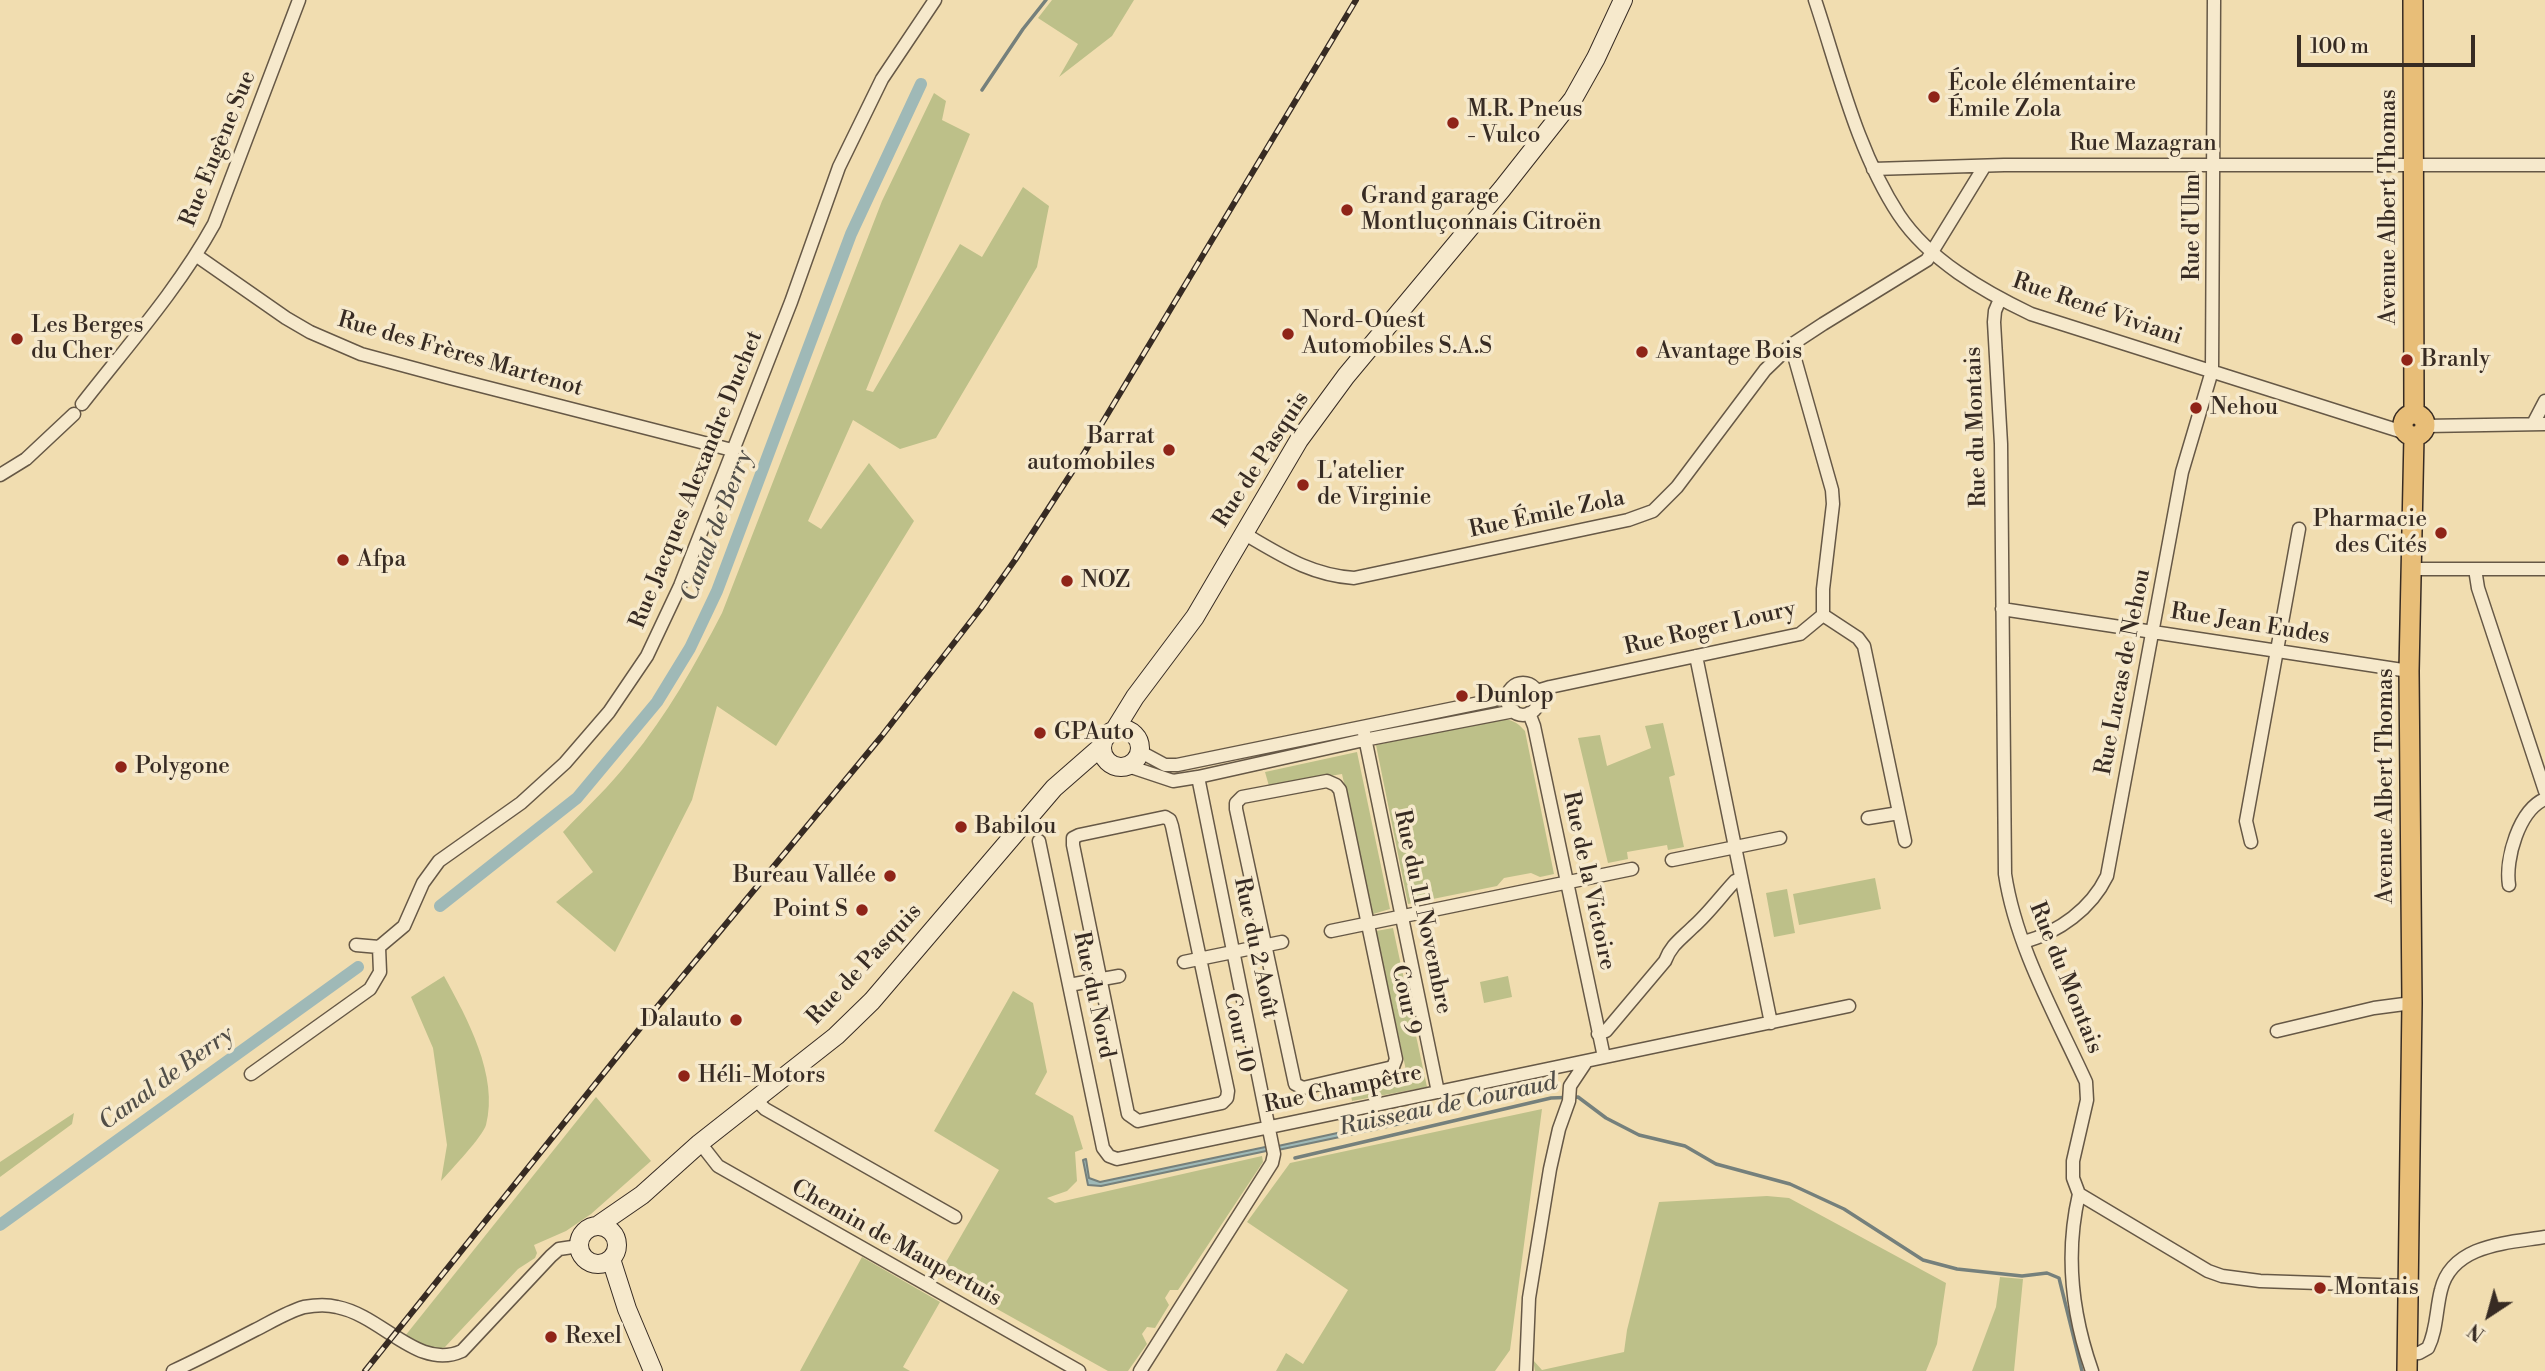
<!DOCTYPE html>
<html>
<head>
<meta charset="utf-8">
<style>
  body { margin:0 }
  #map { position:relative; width:2545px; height:1371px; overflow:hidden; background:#f1ddb0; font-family:"Libre Bodoni",serif }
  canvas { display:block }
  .north { position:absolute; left:2454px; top:1280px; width:70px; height:70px; -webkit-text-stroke:5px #f6e9cc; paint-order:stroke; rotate:216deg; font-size:19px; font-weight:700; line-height:28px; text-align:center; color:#372b23 }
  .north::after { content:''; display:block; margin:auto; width:24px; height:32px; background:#372b23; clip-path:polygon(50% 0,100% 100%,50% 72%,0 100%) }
  .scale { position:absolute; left:2297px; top:35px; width:178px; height:32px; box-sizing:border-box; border:4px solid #372b23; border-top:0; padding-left:9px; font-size:21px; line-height:24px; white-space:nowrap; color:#372b23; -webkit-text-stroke:5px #f6e9cc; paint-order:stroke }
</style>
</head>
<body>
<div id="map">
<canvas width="2545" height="1371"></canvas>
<div class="north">N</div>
<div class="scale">100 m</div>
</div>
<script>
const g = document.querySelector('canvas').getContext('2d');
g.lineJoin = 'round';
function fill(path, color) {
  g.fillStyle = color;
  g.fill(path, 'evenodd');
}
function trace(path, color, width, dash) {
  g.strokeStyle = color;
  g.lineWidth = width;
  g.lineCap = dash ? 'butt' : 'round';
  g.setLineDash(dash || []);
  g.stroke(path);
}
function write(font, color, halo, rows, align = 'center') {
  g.font = font + ' "Libre Bodoni",serif';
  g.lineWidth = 7;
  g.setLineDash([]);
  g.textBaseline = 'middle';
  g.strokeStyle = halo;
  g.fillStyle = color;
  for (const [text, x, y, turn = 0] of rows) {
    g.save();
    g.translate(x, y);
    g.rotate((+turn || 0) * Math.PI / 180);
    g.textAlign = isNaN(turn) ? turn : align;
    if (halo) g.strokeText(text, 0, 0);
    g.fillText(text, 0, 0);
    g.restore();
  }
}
fill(new Path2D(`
  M1052 0H1134L1112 36 1059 77 1078 44 1038 18Z
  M934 93 946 101 942 120 970 134 866 390 873 392 960 244 982 257 1023 187 1049 206 1037 267 936 438 900 449 853 420 808 521 821 529 869 463 914 521 776 746 717 706 692 800 615 952 556 902 593 872 563 832C586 808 610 786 630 760 667 715 695 665 722 613L882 201Z
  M1499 719C1512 719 1517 722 1525 731L1554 874 1540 877 1531 873 1504 878 1497 886 1408 904 1376 745Z
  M1663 723 1675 775 1669 777 1684 847 1668 850 1667 845 1627 852 1628 859 1608 863 1578 738 1600 735 1607 766 1651 748 1645 726Z
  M1357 752 1390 909 1373 914 1342 774 1269 786 1265 772Z
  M1875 878 1881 909 1799 925 1793 894Z
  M1787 889 1795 933 1774 937 1766 893Z
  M1393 928 1427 1087 1352 1101 1349 1086 1407 1075 1376 931Z
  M444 976C467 1018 499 1076 486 1125 483 1136 451 1170 441 1181L447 1145 433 1048 411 997Z
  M1508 976 1512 997 1484 1003 1480 982Z
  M1013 991 1033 1003 1047 1072 1035 1094 1073 1116 1083 1149 1075 1152 1077 1181 1067 1191 1047 1198 1055 1203 1262 1156 1263 1162 1178 1290H1170L1165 1298 1169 1305 1155 1328 1147 1327 1142 1334 1147 1344 1128 1371H1108L938 1276 999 1170 934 1131Z
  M596 1097 651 1161 591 1214 566 1231 534 1245 537 1253 535 1258 518 1269 445 1347 431 1351 405 1336Z
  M1542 1109 1510 1350 1495 1371H1276L1286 1353 1303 1364 1348 1290 1247 1222 1290 1163Z
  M74 1113 72 1124 0 1177V1162Z
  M1767 1196 1789 1198 1946 1283 1937 1344 1926 1371H1535L1533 1360 1542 1370 1624 1352 1627 1330 1659 1202Z
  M862 1257 940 1302 903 1367 910 1371H800Z
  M2000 1277 2023 1279 2014 1371H1972L1996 1307Z`), '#bdc089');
const water = new Path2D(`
  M1415 1116 1416 1121 1278 1150V1146Z
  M1270 1146 1271 1150 1101 1186 1088 1185 1083 1160 1086 1159 1089 1178 1100 1182Z`);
fill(water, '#9fb9b7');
trace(water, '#75807c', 2);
trace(new Path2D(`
  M982 90 1023 29 1046 0
  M1295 1158 1551 1098 1578 1097 1606 1118 1639 1135 1685 1146 1716 1164 1790 1184 1844 1209 1923 1260 1957 1269 2022 1276 2047 1273 2059 1278 2082 1371`), '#75807c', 3.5);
trace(new Path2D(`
  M440 906 577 798 657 702 690 648 717 591 851 234 921 84
  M0 1225 358 967`), '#9fb9b7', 12);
const street = new Path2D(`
  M1815 0C1839 72 1857 151 1899 215 1929 260 1983 291 2031 314L2406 433
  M1873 169 2004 165H2545
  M197 256 286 318 310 332 361 354 450 378 732 450
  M2000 299 1995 311 1994 322 2001 444 2005 874C2016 947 2056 1016 2086 1082L2087 1100 2073 1161V1178L2079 1194 2208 1271 2222 1276 2260 1281 2407 1286
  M82 404C128 345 178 289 214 224L299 0
  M2533 424 2545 401
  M2425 426 2545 424
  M0 475 26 459 74 414
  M1243 533C1281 555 1310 575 1354 578L1628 520 1653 511 1677 487 1765 370 1791 345 1823 324 1927 260 1984 167
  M2413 569H2545
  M2475 569 2478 588 2545 791
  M2002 609 2409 671
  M1823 615 1858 638 1864 646 1905 841
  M1696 656 1771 1023
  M1507 699a16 16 0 1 1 32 0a16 16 0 1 1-32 0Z
  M1537 691 1550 687 1800 634 1823 615V589L1833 504 1832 490 1791 345
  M1529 713 1534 726 1604 1057
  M1364 733 1438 1092
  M1139 751 1165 765H1177L1494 700 1508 694
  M1128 766 1173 781 1198 777 1364 740 1514 711
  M1327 781 1336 785 1340 790 1396 1059 1393 1067 1303 1088 1295 1084 1236 809V803L1242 797Z
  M1165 817 1170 820 1172 826 1228 1091 1227 1098 1222 1103 1138 1121 1128 1114 1073 845V838L1079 835Z
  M1868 818 1899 813
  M1039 841 1103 1148 1109 1156 1117 1159 1849 1006
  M2251 842 2246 821 2299 529
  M1672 860 1780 838
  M2509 885C2505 859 2519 810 2545 799
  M1331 931 1632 869
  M2024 942C2059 932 2091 909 2107 876L2182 472 2212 371 2214 0
  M356 945 379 947 404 926 423 883 439 861 521 803 565 763 609 712 647 656 680 586 791 302 839 167 882 79 935 0
  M1184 962 1282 942
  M1069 985 1119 976
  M2277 1031 2374 1008 2412 1003
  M1598 1034 1606 1031 1665 961C1671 945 1681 939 1693 927 1708 914 1721 896 1735 881L1741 878
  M251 1074 370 989 380 972 379 947
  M756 1100 765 1109 955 1217
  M700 1143 718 1166 1079 1371
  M2079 1194C2065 1254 2072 1314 2092 1371
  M2408 1354 2419 1353 2428 1348C2437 1330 2436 1309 2441 1290 2452 1244 2508 1243 2545 1237
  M173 1371C201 1358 228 1344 255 1330 271 1322 287 1312 304 1307 315 1305 326 1304 337 1307 383 1316 418 1371 462 1351L551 1256 559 1249 579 1246
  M1140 1371 1272 1163 1274 1154 1198 777
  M1526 1371 1529 1298 1550 1169 1559 1129 1569 1101 1570 1086 1586 1062`);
const secondary = new Path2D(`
  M1102 748a19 19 0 1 1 38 0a19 19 0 1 1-38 0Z
  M1114 731 1135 697 1195 617 1299 440 1346 376 1502 189 1573 99 1596 58 1623 0
  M597 1226 642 1195 700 1143 836 1036 872 1001 1054 788 1102 746
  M579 1245a19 19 0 1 1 38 0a19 19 0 1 1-38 0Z
  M611 1259 627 1309 653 1371`);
const primary = new Path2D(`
  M2413 0 2414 414
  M2403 425a11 11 0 1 1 22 0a11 11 0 1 1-22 0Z
  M2407 1371 2412 1003 2409 671 2414 436`);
trace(street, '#665846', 15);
trace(secondary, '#372b23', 20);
trace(primary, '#372b23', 22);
trace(street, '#f6e9cc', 12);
trace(secondary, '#f6e9cc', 18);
trace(primary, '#e8be78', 19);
const rail = new Path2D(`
  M365 1371 653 1012 881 737 981 608 1015 560 1083 455 1356 0`);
trace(rail, '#372b23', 6);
trace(rail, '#f6e9cc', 3.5, [10]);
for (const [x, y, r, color] of [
  [1934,97,7,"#8f2418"],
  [1453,123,7,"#8f2418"],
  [1347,210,7,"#8f2418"],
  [1288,334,7,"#8f2418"],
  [17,339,7,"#8f2418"],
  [1642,352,7,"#8f2418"],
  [2407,360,7,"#8f2418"],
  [2196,408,7,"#8f2418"],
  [1169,450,7,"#8f2418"],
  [1303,485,7,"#8f2418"],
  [2441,533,7,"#8f2418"],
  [343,560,7,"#8f2418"],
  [1067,581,7,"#8f2418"],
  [1462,696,7,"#8f2418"],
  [1040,733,7,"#8f2418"],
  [121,767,7,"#8f2418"],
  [961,827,7,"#8f2418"],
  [890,876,7,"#8f2418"],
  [862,910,7,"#8f2418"],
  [736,1020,7,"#8f2418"],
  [684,1076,7,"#8f2418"],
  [2320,1288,7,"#8f2418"],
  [551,1337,7,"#8f2418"]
]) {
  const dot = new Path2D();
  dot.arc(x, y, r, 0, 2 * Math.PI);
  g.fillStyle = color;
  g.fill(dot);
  trace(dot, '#f6e9cc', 2.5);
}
write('23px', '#372b23', '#f6e9cc', [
  ["École élémentaire",1948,84],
  ["Émile Zola",1948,110],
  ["M.R. Pneus",1467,110],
  ["- Vulco",1467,136],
  ["Grand garage",1361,197],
  ["Montluçonnais Citroën",1361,223],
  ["Nord-Ouest",1302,321],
  ["Automobiles S.A.S",1302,347],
  ["Les Berges",31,326],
  ["du Cher",31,352],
  ["Avantage Bois",1656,352],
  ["Branly",2421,360],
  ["Nehou",2210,408],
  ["Barrat",1155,437,"right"],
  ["automobiles",1155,463,"right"],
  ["L'atelier",1317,472],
  ["de Virginie",1317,498],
  ["Pharmacie",2427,520,"right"],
  ["des Cités",2427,546,"right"],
  ["Afpa",357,560],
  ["NOZ",1081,581],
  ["Dunlop",1476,696],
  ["GPAuto",1054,733],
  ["Polygone",135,767],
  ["Babilou",975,827],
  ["Bureau Vallée",876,876,"right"],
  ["Point S",848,910,"right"],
  ["Dalauto",722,1020,"right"],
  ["Héli-Motors",698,1076],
  ["Montais",2334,1288],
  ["Rexel",565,1337]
], 'left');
write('23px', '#372b23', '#f6e9cc', [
  ["Rue Mazagran",2143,144],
  ["Rue Eugène Sue",219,149,-68],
  ["Avenue Albert Thomas",2389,207,-90],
  ["Rue d'Ulm",2193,227,-90],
  ["Rue René Viviani",2097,310,19],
  ["Rue des Frères Martenot",460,355,16],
  ["Rue du Montais",1977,427,-92],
  ["Rue de Pasquis",1262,460,-57],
  ["Rue Jacques Alexandre Duchet",697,480,-68],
  ["Rue Émile Zola",1547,515,-12],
  ["Rue Jean Eudes",2250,625,9],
  ["Rue Roger Loury",1710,629,-13],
  ["Rue Lucas de Nehou",2124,672,-79],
  ["Avenue Albert Thomas",2386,786,-90],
  ["Rue de la Victoire",1588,881,78],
  ["Rue du 11 Novembre",1422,912,78],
  ["Rue du 2 Août",1255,948,78],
  ["Rue de Pasquis",865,965,-47],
  ["Rue du Montais",2065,978,68],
  ["Rue du Nord",1093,995,78],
  ["Cour 9",1405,1000,78],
  ["Cour 10",1238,1033,78],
  ["Rue Champêtre",1343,1090,-12],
  ["Chemin de Maupertuis",896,1244,29]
]);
write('italic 24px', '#514e48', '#f6e9cc', [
  ["Canal de Berry",718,526,-69],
  ["Canal de Berry",167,1079,-36],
  ["Ruisseau de Couraud",1448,1106,-12]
]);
</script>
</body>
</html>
